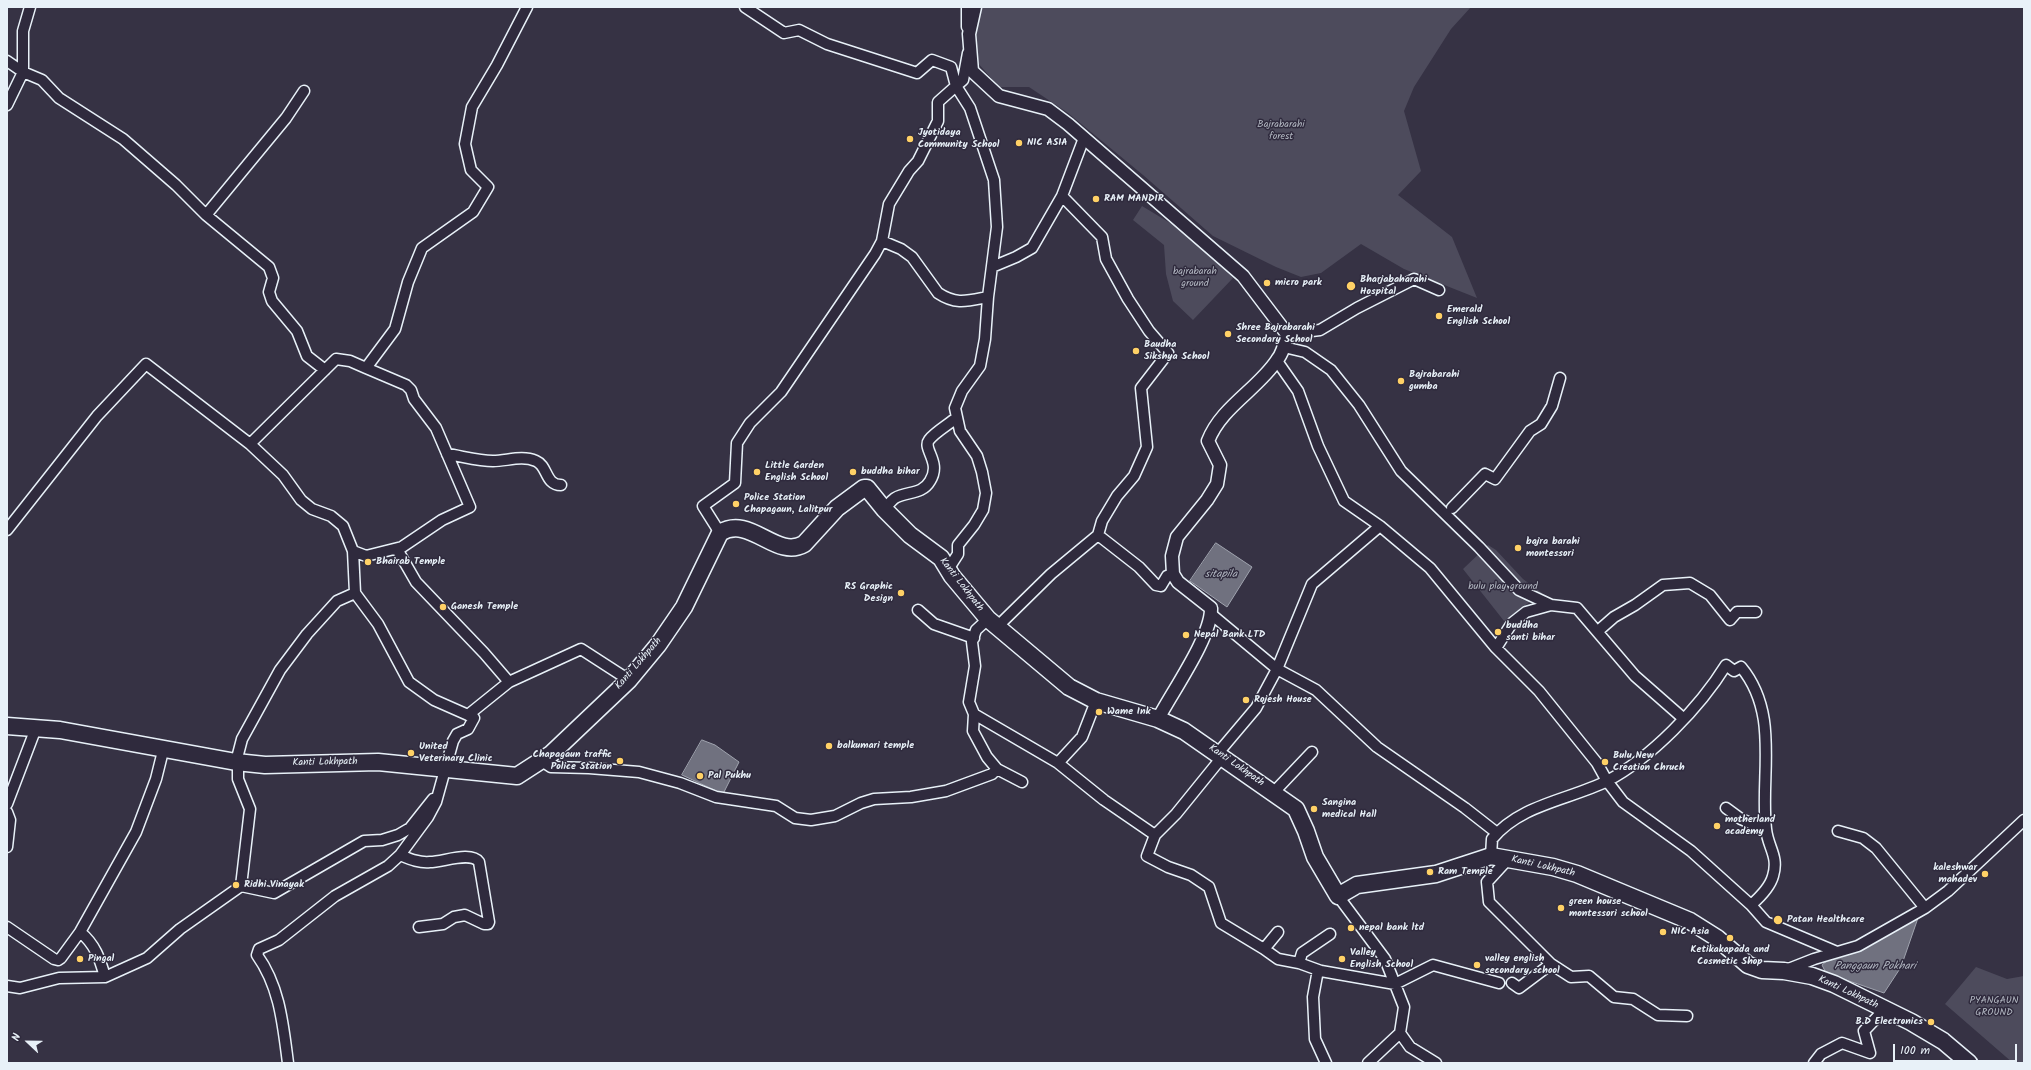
<!DOCTYPE html>
<html>
<head>
<meta charset="utf-8">
<style>
  body { margin:0 }
  #map { position:relative; width:2031px; height:1070px; overflow:hidden; background:#363244; font-family:Kalam,sans-serif }
  canvas { display:block }
  .frame { position:absolute; inset:0; border:8px solid #e8f1f8; pointer-events:none }
  .north { position:absolute; left:8px; top:1022px; width:40px; height:40px; -webkit-text-stroke:3px #2f2a3d; paint-order:stroke; rotate:292deg; font-size:11px; font-weight:700; line-height:16px; text-align:center; color:#e8f1f8 }
  .north::after { content:''; display:block; margin:auto; width:14px; height:18px; background:#e8f1f8; clip-path:polygon(50% 0,100% 100%,50% 72%,0 100%) }
  .scale { position:absolute; left:1893px; top:1044px; width:124px; height:18px; box-sizing:border-box; border:2px solid #e8f1f8; border-top:0; padding-left:5px; font-size:12px; line-height:14px; white-space:nowrap; color:#e8f1f8; -webkit-text-stroke:3px #2f2a3d; paint-order:stroke }
</style>
</head>
<body>
<div id="map">
<canvas width="2031" height="1070"></canvas>
<div class="frame"></div>
<div class="north">N</div>
<div class="scale">100 m</div>
</div>
<script>
const g = document.querySelector('canvas').getContext('2d');
g.lineJoin = 'round';
function fill(path, color) {
  g.fillStyle = color;
  g.fill(path, 'evenodd');
}
function trace(path, color, width, dash) {
  g.strokeStyle = color;
  g.lineWidth = width;
  g.lineCap = dash ? 'butt' : 'round';
  g.setLineDash(dash || []);
  g.stroke(path);
}
function write(font, color, halo, rows, align = 'center') {
  g.font = font + ' Kalam,sans-serif';
  g.lineWidth = 3;
  g.setLineDash([]);
  g.textBaseline = 'middle';
  g.strokeStyle = halo;
  g.fillStyle = color;
  for (const [text, x, y, turn = 0] of rows) {
    g.save();
    g.translate(x, y);
    g.rotate((+turn || 0) * Math.PI / 180);
    g.textAlign = isNaN(turn) ? turn : align;
    if (halo) g.strokeText(text, 0, 0);
    g.fillText(text, 0, 0);
    g.restore();
  }
}
fill(new Path2D(`
  M977 7H1471L1451 29 1414 87 1404 111 1421 171 1398 195 1452 237 1477 298 1404 269 1361 244 1321 273 1301 277 1276 267 1213 236 1143 175 1068 113 1029 87H999L977 62 974 33Z
  M1142 206 1195 238 1233 278 1193 320 1173 301 1166 274 1164 245 1133 220Z
  M1488 545 1496 550 1523 579 1542 593 1504 621 1463 569Z
  M1976 967 2007 979 2024 976 2023 1063H2013L1945 1004Z`), '#4d4b5c');
const water = new Path2D(`
  M1216 543 1252 567 1227 607 1190 581Z
  M702 740 715 745 739 762 723 794 682 775Z
  M1919 915 1901 967 1884 993 1826 973 1822 965 1834 955Z`);
fill(water, '#70717f');
trace(water, '#a0a4af', 1);
const minor = new Path2D(`
  M967 7V27
  M7 61 23 72 42 80 59 98 123 139 176 185 206 215 269 267 273 278 269 292 272 301 297 331 307 356 325 370
  M7 105 23 72V31L30 7
  M206 215 286 118 304 91
  M882 241 901 249 912 257 938 293C956 305 967 301 988 297
  M992 267 1016 257 1032 248 1062 196 1084 138
  M1287 334 1320 330 1357 308 1414 279 1439 290
  M1284 347 1305 352 1331 370 1359 405 1401 471 1479 547 1519 590 1551 605 1577 608 1635 676 1684 719
  M1277 361 1298 391 1318 446 1344 501 1380 526 1430 568 1496 648 1512 623 1526 612 1551 605
  M250 444 283 475 301 500 312 509 331 516 343 526 353 551 366 556 402 547 442 520 470 507 436 428 414 399 411 390 406 385 366 368
  M447 454C461 456 479 461 493 461 507 461 522 455 536 461 548 466 545 485 561 485
  M1452 508 1485 474 1495 479 1530 431 1541 424 1552 406 1560 378
  M884 509C887 506 891 501 895 498 907 491 922 495 930 481 942 462 922 449 929 440 935 432 948 425 956 418
  M7 530 97 416 146 364 250 444 336 359 350 361 366 368 395 329 408 282 422 248 473 212 488 187 471 170 465 144 472 107 497 65 527 7
  M720 533 703 506 735 483 737 443 750 423 781 392 875 254 882 241 889 204 909 171 918 161 938 121V102L956 86 951 67 932 60 917 73 827 44 799 30 784 33 745 7
  M1098 535 1139 567 1156 585 1161 586 1167 576 1173 574
  M397 549 416 582 484 653 509 682 581 649 629 680
  M949 568 958 554V545L974 525 983 510 986 493 982 472 977 456 960 431 955 408 962 391 980 366 985 339 988 297 997 227 994 180 970 108 956 86 963 80 968 53
  M355 593 378 624 409 682 434 700 468 715 509 682
  M918 610 934 624 974 638
  M1211 614 1277 669 1316 690 1377 747 1465 808 1497 833
  M988 619 976 630 972 642 975 666 969 702 974 714 973 731 987 757 997 769 1022 782
  M997 627 1051 574 1098 535 1102 521 1117 496 1134 476 1147 447 1141 388 1168 353 1149 331 1128 299 1106 259 1102 237 1062 196
  M1598 631 1614 617 1635 605 1663 585 1690 583 1710 595 1730 620 1737 612H1756
  M1496 648 1539 691 1597 763 1607 781 1623 802 1691 851 1751 905 1766 922 1837 952
  M1096 701 1082 737 1058 763 1104 800 1155 835
  M974 714 1058 763
  M1218 753 1256 708 1277 669 1312 584 1380 526
  M1223 756 1176 814 1155 835 1147 856 1168 867 1191 875 1209 887 1221 923 1264 949 1278 932
  M542 761 551 767 589 768 639 772 680 783 716 797 776 806 795 818 811 820 835 816 861 803 874 799 911 797 946 791 992 774 997 769
  M236 762 242 739 280 670 307 634 337 601 355 593 353 551
  M242 762 238 769V779L250 809 241 886 274 893 364 841 382 840 398 835 410 828 433 799
  M1274 792 1312 752
  M7 804 36 728
  M1726 808 1741 819 1766 830
  M7 812 10 820 7 847
  M1838 831 1863 838 1876 848 1925 908
  M400 855C410 859 419 863 430 862 443 862 471 851 479 862L489 922 488 924H484L465 915 454 917 443 924 419 927
  M1491 856 1492 839C1521 804 1569 800 1607 781 1651 758 1700 707 1726 665L1734 671 1741 667C1780 714 1760 774 1766 829 1768 848 1779 856 1773 876 1770 887 1759 898 1751 905
  M1509 858 1487 882 1489 902 1551 964 1571 977 1589 976 1614 997 1633 999 1658 1015 1687 1016
  M1338 896 1385 959 1404 1007 1400 1033 1410 1047 1436 1063
  M7 927 54 959 58 960 61 958 80 932 136 832 156 779 164 747
  M80 932C95 944 100 959 105 977
  M1264 949 1278 959 1299 963 1302 953 1330 934
  M1299 963 1321 971 1395 984 1433 965 1499 983
  M1318 970 1313 997 1315 1039 1326 1063
  M1786 970 1814 959 1858 946 1925 908 1948 891 2024 820
  M1512 983 1519 988 1551 964
  M7 986 20 988 59 978 105 977 147 958 180 929 241 886
  M288 1063C283 1025 280 987 257 955L259 949 279 940 335 896 388 866 400 855 428 817 436 802 453 741 457 734 468 729 474 718 468 715
  M1368 1063 1400 1033
  M1814 1063 1821 1054 1842 1043 1870 1053 1864 1031 1885 1009`);
const tertiary = new Path2D(`
  M975 7 969 34 972 71 999 96 1048 109 1068 124 1243 276 1287 334C1285 343 1283 353 1277 360 1258 389 1221 407 1208 441L1220 465 1217 484 1207 500 1177 537 1172 556 1173 574 1178 582 1211 608C1212 636 1172 692 1158 719`);
const primary = new Path2D(`
  M7 726 60 730 236 762 265 765 378 762 517 776 551 754 629 680 658 645 684 607 720 533C750 514 776 560 804 544L837 508 864 488H867L884 509 910 535 941 558 952 576 988 619 1069 687 1096 701 1158 719 1184 731 1296 809 1306 831 1315 857 1338 896 1357 885 1436 874 1491 856 1553 867 1577 874 1690 921 1717 938 1748 965 1762 970 1784 971 1812 976 1834 984 1911 1022 1943 1041 1969 1063`);
trace(minor, '#e8f1f8', 13);
trace(tertiary, '#e8f1f8', 15);
trace(primary, '#e8f1f8', 19);
trace(minor, '#2f2a3d', 10);
trace(tertiary, '#2f2a3d', 12);
trace(primary, '#2f2a3d', 16);
for (const [x, y, r, color] of [
  [910,139,4,"#ffd166"],
  [1019,143,4,"#ffd166"],
  [1096,199,4,"#ffd166"],
  [1267,283,4,"#ffd166"],
  [1351,286,5,"#ffd166"],
  [1439,316,4,"#ffd166"],
  [1228,334,4,"#ffd166"],
  [1136,351,4,"#ffd166"],
  [1401,381,4,"#ffd166"],
  [757,472,4,"#ffd166"],
  [853,472,4,"#ffd166"],
  [736,504,4,"#ffd166"],
  [1518,548,4,"#ffd166"],
  [368,562,4,"#ffd166"],
  [901,593,4,"#ffd166"],
  [443,607,4,"#ffd166"],
  [1498,632,4,"#ffd166"],
  [1186,635,4,"#ffd166"],
  [1246,700,4,"#ffd166"],
  [1099,712,4,"#ffd166"],
  [829,746,4,"#ffd166"],
  [411,753,4,"#ffd166"],
  [620,761,4,"#ffd166"],
  [1605,762,4,"#ffd166"],
  [700,776,4,"#ffd166"],
  [1314,809,4,"#ffd166"],
  [1717,826,4,"#ffd166"],
  [1430,872,4,"#ffd166"],
  [1985,874,4,"#ffd166"],
  [236,885,4,"#ffd166"],
  [1561,908,4,"#ffd166"],
  [1778,920,5,"#ffd166"],
  [1351,928,4,"#ffd166"],
  [1663,932,4,"#ffd166"],
  [1730,938,4,"#ffd166"],
  [80,959,4,"#ffd166"],
  [1342,959,4,"#ffd166"],
  [1477,965,4,"#ffd166"],
  [1931,1022,4,"#ffd166"]
]) {
  const dot = new Path2D();
  dot.arc(x, y, r, 0, 2 * Math.PI);
  g.fillStyle = color;
  g.fill(dot);
  trace(dot, '#2f2a3d', 1.5);
}
write('10px', '#b2b7c1', '#2f2a3d', [
  ["Bajrabarahi",1281,125],
  ["forest",1281,137],
  ["bajrabarah",1195,272],
  ["ground",1195,284],
  ["bulu play ground",1503,587],
  ["PYANGAUN",1994,1001],
  ["GROUND",1994,1013]
]);
write('bold 10px', '#e8f1f8', '#2f2a3d', [
  ["Jyotidaya",918,133],
  ["Community School",918,145],
  ["NIC ASIA",1027,143],
  ["RAM MANDIR",1104,199],
  ["Bharjabaharahi",1360,280],
  ["Hospital",1360,292],
  ["micro park",1275,283],
  ["Emerald",1447,310],
  ["English School",1447,322],
  ["Shree Bajrabarahi",1236,328],
  ["Secondary School",1236,340],
  ["Baudha",1144,345],
  ["Sikshya School",1144,357],
  ["Bajrabarahi",1409,375],
  ["gumba",1409,387],
  ["Little Garden",765,466],
  ["English School",765,478],
  ["buddha bihar",861,472],
  ["Police Station",744,498],
  ["Chapagaun, Lalitpur",744,510],
  ["bajra barahi",1526,542],
  ["montessori",1526,554],
  ["Bhairab Temple",376,562],
  ["RS Graphic",893,587,"right"],
  ["Design",893,599,"right"],
  ["Ganesh Temple",451,607],
  ["buddha",1506,626],
  ["santi bihar",1506,638],
  ["Nepal Bank LTD",1194,635],
  ["Rojesh House",1254,700],
  ["Wame Ink",1107,712],
  ["balkumari temple",837,746],
  ["United",419,747],
  ["Veterinary Clinic",419,759],
  ["Chapagaun traffic",612,755,"right"],
  ["Police Station",612,767,"right"],
  ["Bulu New",1613,756],
  ["Creation Chruch",1613,768],
  ["Pal Pukhu",708,776],
  ["Sangina",1322,803],
  ["medical Hall",1322,815],
  ["motherland",1725,820],
  ["academy",1725,832],
  ["kaleshwar",1977,868,"right"],
  ["mahadev",1977,880,"right"],
  ["Ram Temple",1438,872],
  ["Ridhi Vinayak",244,885],
  ["green house",1569,902],
  ["montessori school",1569,914],
  ["Patan Healthcare",1787,920],
  ["nepal bank ltd",1359,928],
  ["NIC Asia",1671,932],
  ["Ketikakapada and",1730,950,"center"],
  ["Cosmetic Shop",1730,962,"center"],
  ["Valley",1350,953],
  ["English School",1350,965],
  ["Pingal",88,959],
  ["valley english",1485,959],
  ["secondary school",1485,971],
  ["B.D Electronics",1923,1022,"right"]
], 'left');
write('10px', '#e8f1f8', '#2f2a3d', [
  ["Kanti Lokhpath",961,585,52],
  ["Kanti Lokhpath",639,664,-49],
  ["Kanti Lokhpath",325,763,-1],
  ["Kanti Lokhpath",1236,766,35],
  ["Kanti Lokhpath",1543,867,13],
  ["Kanti Lokhpath",1848,993,25]
]);
write('italic 11px', '#b2b7c2', '#2f2a3d', [
  ["sitapila",1221,575],
  ["Panggaun Pokhari",1875,967]
]);
</script>
</body>
</html>
